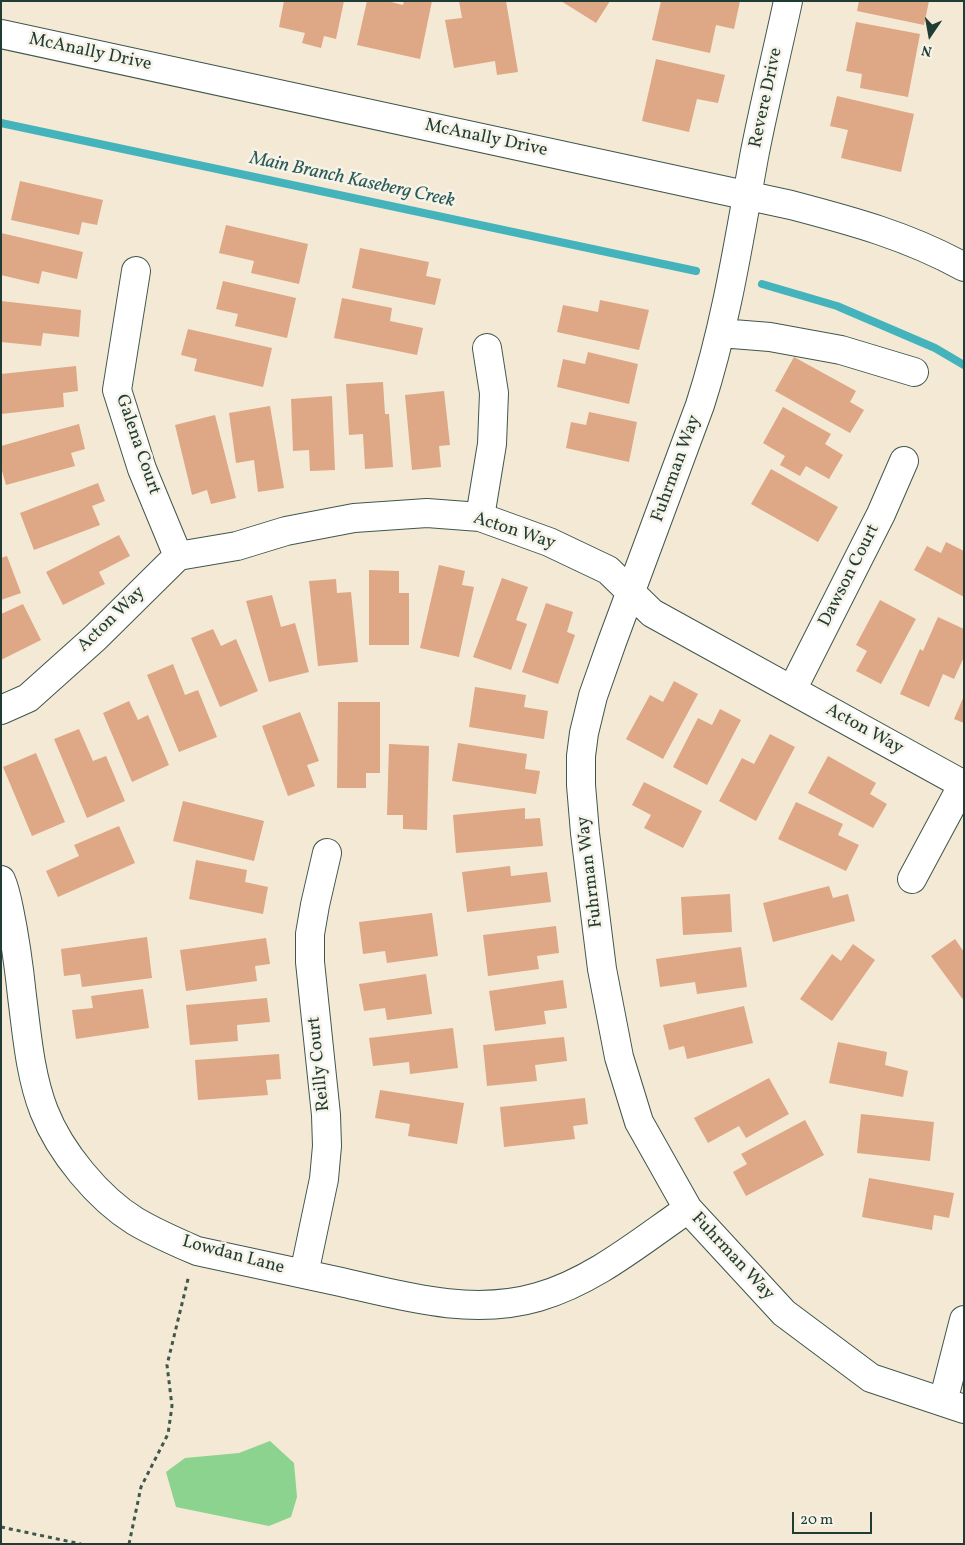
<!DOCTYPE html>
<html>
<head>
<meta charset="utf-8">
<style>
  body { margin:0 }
  #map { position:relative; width:965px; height:1545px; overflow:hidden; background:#f4e9d5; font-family:Vollkorn,serif }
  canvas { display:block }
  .frame { position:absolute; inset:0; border:2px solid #1f3d34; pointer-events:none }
  .north { position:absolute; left:905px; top:10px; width:50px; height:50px; -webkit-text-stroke:4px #f7f3e8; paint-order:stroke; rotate:192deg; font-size:14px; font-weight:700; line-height:20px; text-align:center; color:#1f3d34 }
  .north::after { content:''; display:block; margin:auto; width:18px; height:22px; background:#1f3d34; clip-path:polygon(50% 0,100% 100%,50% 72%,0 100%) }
  .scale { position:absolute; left:792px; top:1512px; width:80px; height:22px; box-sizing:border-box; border:2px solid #1f3d34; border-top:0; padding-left:6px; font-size:15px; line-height:18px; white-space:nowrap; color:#1f3d34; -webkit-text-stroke:4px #f7f3e8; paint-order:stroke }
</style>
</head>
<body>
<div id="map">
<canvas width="965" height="1545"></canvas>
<div class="frame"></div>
<div class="north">N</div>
<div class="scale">20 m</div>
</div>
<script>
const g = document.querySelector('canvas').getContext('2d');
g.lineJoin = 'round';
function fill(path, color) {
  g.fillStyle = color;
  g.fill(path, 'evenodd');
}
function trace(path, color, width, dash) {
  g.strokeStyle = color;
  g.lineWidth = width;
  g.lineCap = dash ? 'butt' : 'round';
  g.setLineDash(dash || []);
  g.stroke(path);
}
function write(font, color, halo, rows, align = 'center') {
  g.font = font + ' Vollkorn,serif';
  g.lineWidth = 5;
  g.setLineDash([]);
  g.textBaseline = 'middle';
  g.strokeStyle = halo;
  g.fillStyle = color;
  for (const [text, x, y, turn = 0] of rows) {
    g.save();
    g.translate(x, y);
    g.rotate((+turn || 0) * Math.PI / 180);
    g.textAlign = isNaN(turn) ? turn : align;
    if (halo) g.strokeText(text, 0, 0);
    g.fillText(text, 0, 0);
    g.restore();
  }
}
fill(new Path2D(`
  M270 1441 294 1463 297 1497 291 1517 269 1526 176 1507 166 1472 185 1458 239 1453Z`), '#8bd38e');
trace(new Path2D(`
  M1 123 696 271
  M762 284 837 306 935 348 964 365`), '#44b3bc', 8);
fill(new Path2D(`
  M284 1H344L336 39 324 36 321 48 302 43 305 33 279 27Z
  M367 1H387L403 5 404 1H432L420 59 357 45Z
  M459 1H506L518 72 497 75 495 61 454 68 445 20 462 18Z
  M561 1H610L596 23Z
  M661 1H740L734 29 716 25 710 53 652 40Z
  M859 1H929L924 25 857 11Z
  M856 22 920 34 908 97 860 88 862 74 846 71Z
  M656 59 725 75 718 103 697 99 689 132 642 121Z
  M837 96 914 114 901 172 841 158 848 130 830 126Z
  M20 181 103 200 97 225 82 222 79 235 11 220Z
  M226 225 308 244 299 284 251 273 254 261 219 253Z
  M1 233 83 252 77 279 42 271 39 284 1 275Z
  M360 248 429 262 426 276 441 279 435 305 352 288Z
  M223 281 296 298 287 338 235 326 238 314 216 309Z
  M342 298 392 308 390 321 423 328 417 355 334 338Z
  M600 300 649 310 639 350 557 332 563 305 598 312Z
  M1 301 81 310 79 337 43 333 41 346 1 342Z
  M188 329 272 348 263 387 194 371 197 359 181 355Z
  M588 352 638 364 629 404 557 387 563 359 585 364Z
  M794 357 856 391 850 402 864 410 850 433 775 391Z
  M76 366 78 391 63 393 64 407 1 414V374Z
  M383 382 385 414H389L393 467 365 469 363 434 349 435 346 384Z
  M444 391 450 445 439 446 441 467 412 470 405 395Z
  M332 396 335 470 310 471 309 450 293 451 291 399Z
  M270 406 284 488 258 492 254 460 236 463 229 413Z
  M783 407 831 434 825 444 843 455 829 479 806 466 800 476 780 465 785 456 763 443Z
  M589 412 637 422 629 462 566 448 571 422 586 425Z
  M215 415 236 498 211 504 207 490 192 495 175 425Z
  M79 424 85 449 71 453 75 466 6 485 1 467V446Z
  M771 469 838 507 818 542 751 504Z
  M98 483 105 501 92 506 100 525 34 550 20 513Z
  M119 535 130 556 99 572 105 584 63 605 46 572Z
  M946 542 964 551V597L914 570 927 546 941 553Z
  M7 556 21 593 1 600V558Z
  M439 565 465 571 462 585 474 587 459 657 420 648Z
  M369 570 399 571V593H409V645H369Z
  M502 578 528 587 516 620 527 624 511 670 473 657Z
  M336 579 337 593 351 592 358 662 318 666 309 581Z
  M272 595 281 627 295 623 309 672 269 682 246 601Z
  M880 600 916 619 881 684 856 671 867 651 856 645Z
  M546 603 573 612 567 632 575 635 558 684 522 672Z
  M23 604 41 640 1 660V614Z
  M938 617 964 629V657L954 679 943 674 929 707 900 694 920 649 923 651Z
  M213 629 221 646 236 639 258 691 220 707 191 638Z
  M173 664 185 695 198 690 217 737 179 752 147 675Z
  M674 681 698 694 663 759 626 739 650 695 663 702Z
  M475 687 526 695 524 707 548 711 544 739 469 727Z
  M964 696V723L954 719Z
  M129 701 138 720 148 715 169 765 132 782 103 713Z
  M338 702H380V773H366V788H337Z
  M720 709 741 720 707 785 673 767 698 718 712 725Z
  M300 712 319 761 307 765 315 786 288 796 262 726Z
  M79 729 93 761 106 756 125 801 87 818 54 739Z
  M770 734 795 747 756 821 719 801 742 758 754 764Z
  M458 743 527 754 525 769 540 771 536 794 452 781Z
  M389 744 429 746 427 830 403 829V815H387Z
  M36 753 65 822 32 836 3 767Z
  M828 756 876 783 870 794 887 804 873 828 808 793Z
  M644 782 702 811 683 848 644 828 651 815 632 805Z
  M183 801 264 821 254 861 173 841Z
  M796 802 843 824 838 835 859 845 846 871 778 839Z
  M525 808V819L540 818 543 846 456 853 453 815Z
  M119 826 135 863 58 897 46 871 79 856 74 845Z
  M196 860 247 870 245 882 268 887 263 914 189 899Z
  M510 866 511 876 547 872 551 902 467 912 462 872Z
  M829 886 833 898 848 894 855 921 773 942 763 903Z
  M730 894 732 932 683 935 681 897Z
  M432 913 438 956 387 963 385 951 363 954 359 922Z
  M556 926 559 953 537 956 539 969 488 976 483 935Z
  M147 937 152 978 82 987 80 974 64 976 61 949Z
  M266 938 270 964 255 966 257 981 186 991 180 950Z
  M955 939 964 952V1001L931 956Z
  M853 944 875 960 832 1021 800 999 832 954 841 961Z
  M741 947 747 987 697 994 695 982 660 987 656 959Z
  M426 974 432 1014 387 1020 385 1008 364 1011 359 984Z
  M563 980 567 1008 544 1011 546 1024 495 1031 489 991Z
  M143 989 149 1028 76 1039 72 1010 93 1008 91 996Z
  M267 998 270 1022 237 1025 238 1041 190 1045 186 1005Z
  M744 1006 753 1043 687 1059 684 1046 669 1050 663 1025Z
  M453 1028 458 1068 410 1074 409 1062 373 1066 369 1038Z
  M564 1037 567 1061 535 1065 537 1081 487 1086 483 1045Z
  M838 1042 887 1052 885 1065 908 1071 903 1097 829 1083Z
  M279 1054 281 1079 266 1080 268 1095 198 1100 195 1060Z
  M769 1078 789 1114 746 1138 739 1126 708 1143 694 1118Z
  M380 1090 464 1103 457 1144 408 1136 410 1124 375 1118Z
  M585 1098 588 1124 573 1126 575 1139 504 1147 500 1107Z
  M861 1114 934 1122 930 1161 857 1153Z
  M805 1120 824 1155 746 1196 733 1172 747 1164 741 1154Z
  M869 1178 954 1193 949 1218 934 1215 932 1230 862 1217Z`), '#dea785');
const minor = new Path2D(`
  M788 1C777 53 764 105 754 157 739 240 726 325 700 405L612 642 593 696 584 733 581 756V785L585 833 602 969 619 1057 639 1122 688 1209 784 1313 871 1378 964 1409
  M1 34 791 205C852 221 908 236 964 267
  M136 271 117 390 142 469 178 556
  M720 333 770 337 841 350 914 372
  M480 517 492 444 494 393 487 348
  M792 690 881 514 904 461
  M1 710 28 698 95 638 178 556 237 546 286 531 354 518 427 513 480 517 549 542 608 570 652 613 964 785
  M912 879 963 784
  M1 880C5 889 7 899 9 909 15 938 19 967 22 996 27 1035 30 1075 44 1111 60 1152 98 1198 135 1221 155 1233 176 1242 197 1251 245 1261 293 1272 341 1282 406 1297 473 1316 538 1297 594 1281 641 1241 688 1209
  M304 1274 324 1179 327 1146 326 1115 310 962V934L315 905 327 853
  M943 1402 964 1320`);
trace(minor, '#3f574c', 30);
trace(new Path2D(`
  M1 1527 81 1544
  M129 1544 141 1487 168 1434 172 1406 167 1365 189 1275`), '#3f574c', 3, [4, 4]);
trace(minor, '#fff', 28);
write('18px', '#1f3d34', '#f7f3e8', [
  ["McAnally Drive",90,53,12],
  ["Revere Drive",767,98,-78],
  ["McAnally Drive",486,139,12],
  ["Galena Court",137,445,71],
  ["Fuhrman Way",677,469,-70],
  ["Acton Way",514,532,18],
  ["Dawson Court",850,576,-63],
  ["Acton Way",112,620,-44],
  ["Acton Way",864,730,29],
  ["Fuhrman Way",591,872,-97],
  ["Reilly Court",320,1064,-96],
  ["Lowdan Lane",233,1256,15],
  ["Fuhrman Way",732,1257,47]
]);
write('italic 19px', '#285a56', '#f7f3e8', [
  ["Main Branch Kaseberg Creek",352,181,12]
]);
</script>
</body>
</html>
